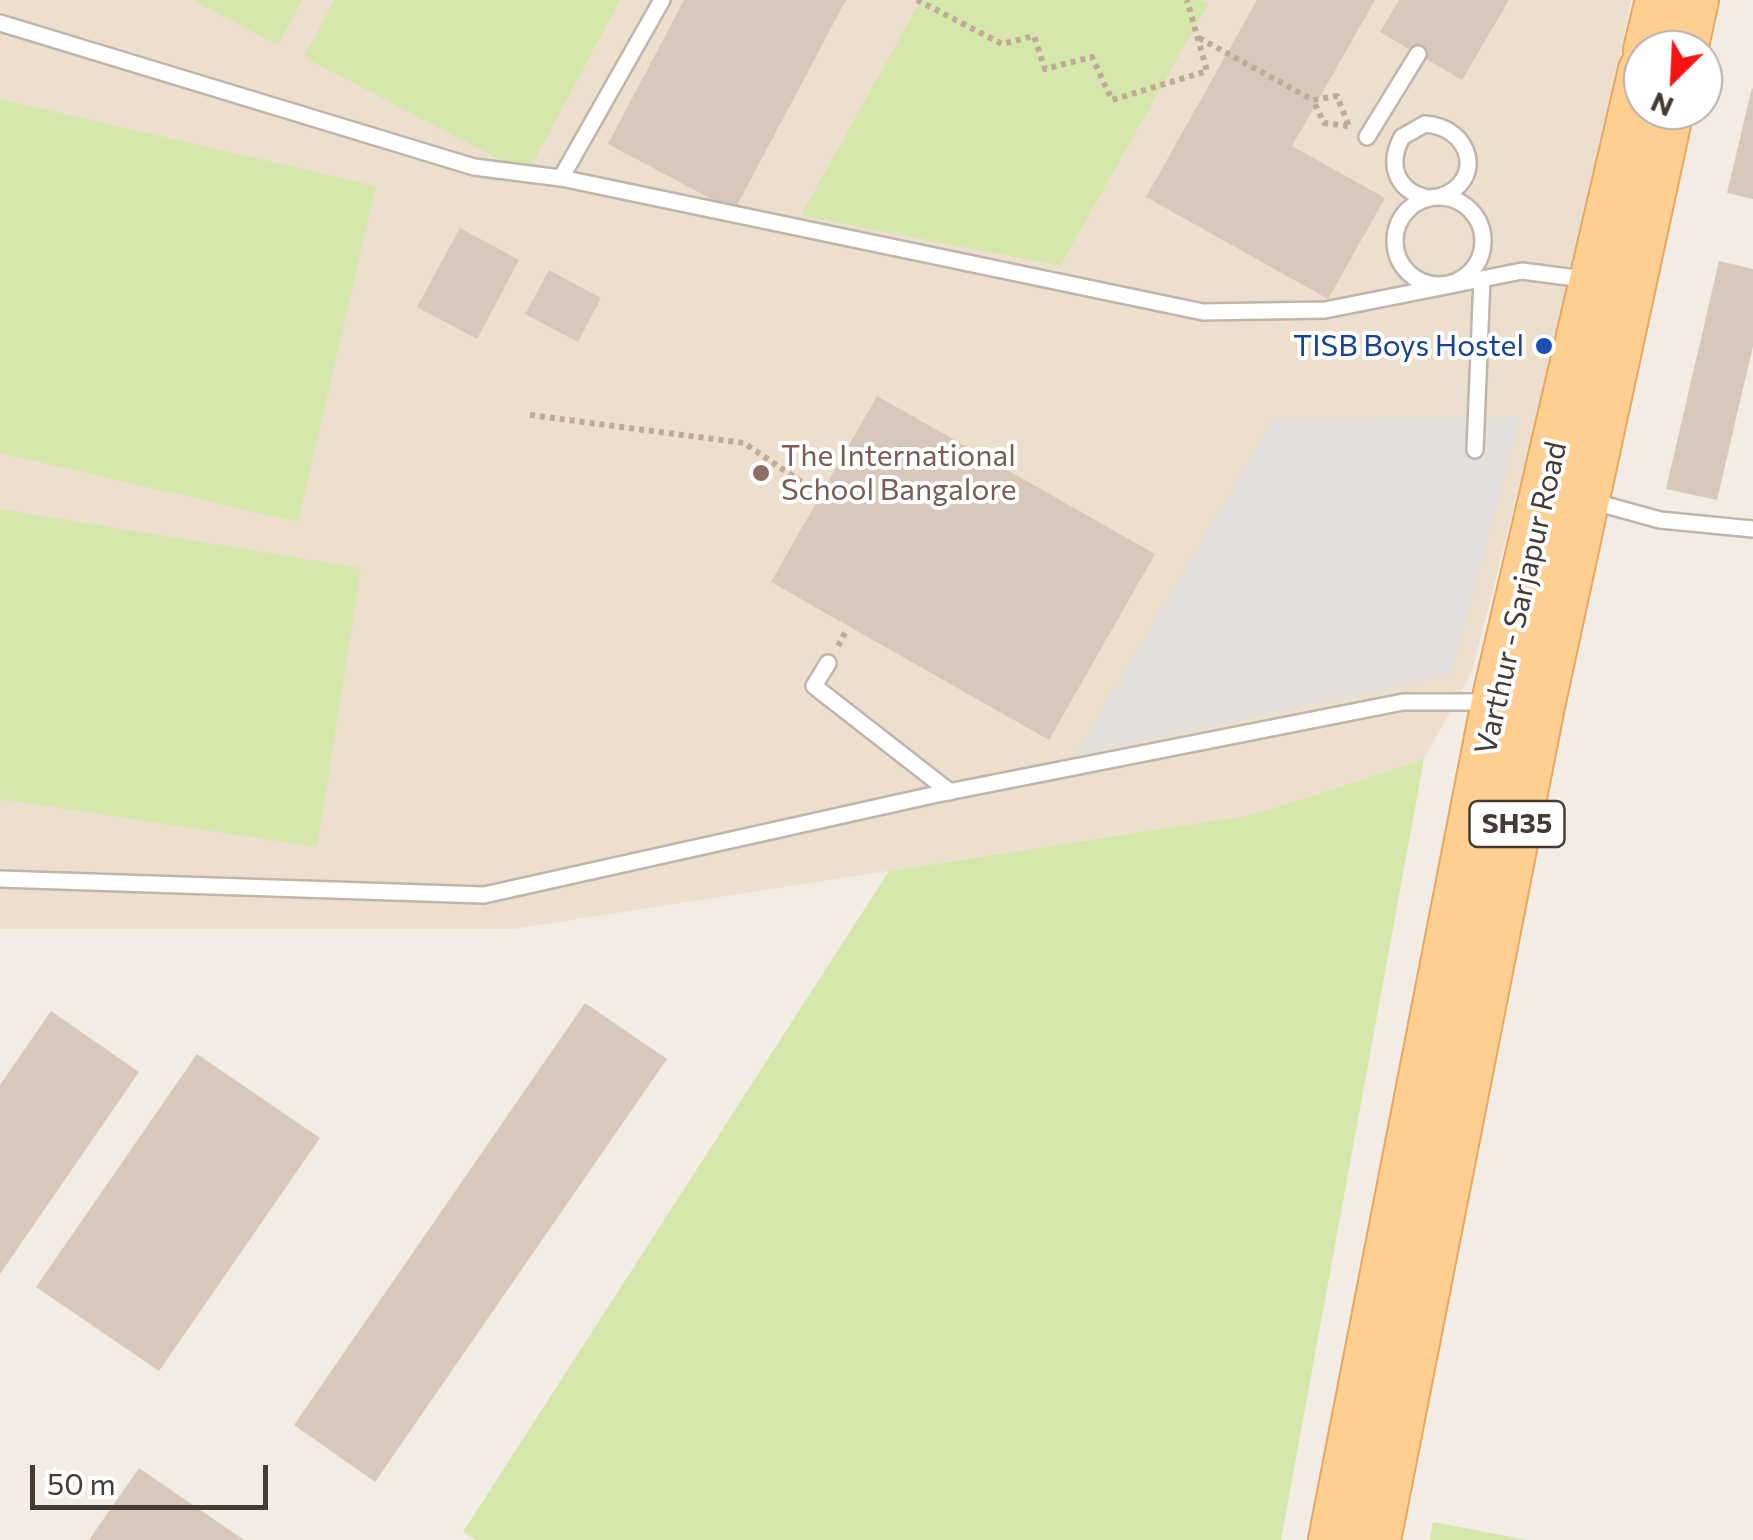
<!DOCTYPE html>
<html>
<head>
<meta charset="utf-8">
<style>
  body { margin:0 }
  #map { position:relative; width:1753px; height:1540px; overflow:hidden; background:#f2ece4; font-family:Commissioner,sans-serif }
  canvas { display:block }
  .north { position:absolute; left:1623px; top:30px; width:100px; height:100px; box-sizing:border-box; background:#fff; border:2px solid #b4b1ae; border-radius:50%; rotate:204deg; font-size:28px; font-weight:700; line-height:40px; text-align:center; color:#443b34 }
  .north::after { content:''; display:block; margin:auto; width:35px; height:45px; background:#fb1213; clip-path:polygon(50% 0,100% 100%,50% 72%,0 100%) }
  .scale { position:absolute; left:30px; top:1465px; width:238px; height:45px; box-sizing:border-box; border:5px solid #443b34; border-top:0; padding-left:12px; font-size:30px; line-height:35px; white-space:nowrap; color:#443b34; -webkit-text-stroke:8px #fff; paint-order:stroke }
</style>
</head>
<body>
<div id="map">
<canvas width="1753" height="1540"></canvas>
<div class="north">N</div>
<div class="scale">50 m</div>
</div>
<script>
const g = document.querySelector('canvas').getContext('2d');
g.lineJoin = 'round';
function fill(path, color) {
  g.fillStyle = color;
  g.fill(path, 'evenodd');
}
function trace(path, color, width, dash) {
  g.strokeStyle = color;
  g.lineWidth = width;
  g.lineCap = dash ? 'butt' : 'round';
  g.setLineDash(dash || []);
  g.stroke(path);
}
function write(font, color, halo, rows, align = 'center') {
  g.font = font + ' Commissioner,sans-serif';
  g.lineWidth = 8;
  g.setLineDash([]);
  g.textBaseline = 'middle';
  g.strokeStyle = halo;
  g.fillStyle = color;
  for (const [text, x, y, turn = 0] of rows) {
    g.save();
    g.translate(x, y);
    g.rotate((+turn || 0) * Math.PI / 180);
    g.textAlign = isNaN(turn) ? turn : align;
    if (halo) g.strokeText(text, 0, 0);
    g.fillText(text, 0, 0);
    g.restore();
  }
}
fill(new Path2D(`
  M0 0H1631L1590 208 1472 672 1424 759 1256 814 513 929H0Z`), '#ecdfce');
fill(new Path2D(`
  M193 0H302L278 45Z
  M334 0H620L527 174 304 57Z
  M921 0H1201L1208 4 1060 266 801 215Z
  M0 99 376 186 298 522 0 453Z
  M0 509 361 568 317 847 0 799Z
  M1424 759 1281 1540H476L463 1532 889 871 1256 814Z
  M1433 1522 1527 1540H1430Z`), '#d6e7ac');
fill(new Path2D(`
  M1520 417 1451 674 1076 755 1275 418Z`), '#e3dfdd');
fill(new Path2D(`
  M684 0H846L734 211 608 144Z
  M1257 0H1375L1292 146 1385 198 1328 299 1146 197Z
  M1399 0H1509L1462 80 1380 32Z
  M1752 88 1753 89V199L1727 193Z
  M460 228 519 260 477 339 417 307Z
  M1719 261 1753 269V346L1717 500 1666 489Z
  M549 270 601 298 578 342 525 314Z
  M877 396 1155 554 1049 740 771 582Z
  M585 1003 667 1059 375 1482 294 1425Z
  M51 1011 139 1072 0 1274V1085Z
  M197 1054 320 1138 159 1371 36 1287Z
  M139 1468 244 1540H89Z`), '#d7c8bc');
const service = new Path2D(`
  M0 23 474 167 561 178 1203 312 1325 310 1522 271 1591 280
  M1367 137 1418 54
  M561 178 662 0
  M1395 241a44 44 0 1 1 88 0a44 44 0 1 1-88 0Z
  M1427 198C1396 190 1387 165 1402 137L1425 124C1472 127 1486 182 1439 197
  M1475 450 1482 279
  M1591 501 1660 520 1753 529
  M828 663 814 686 950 792
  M0 879 484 895 933 795 1403 702H1490`);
const primary = new Path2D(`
  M1648 50 1660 0
  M1683 50 1694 0
  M1333 1540 1496 702 1643 70
  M1376 1540 1540 706 1669 110`);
trace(service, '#c0b5aa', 20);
trace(primary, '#e4a860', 52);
trace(new Path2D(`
  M917 0 1002 44 1034 36 1045 69 1092 57 1112 100 1207 71 1187 0
  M1199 38 1313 100
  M1348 126 1324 123 1313 100 1337 96 1349 126
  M530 415 744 443 821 495
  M838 646 847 629`), '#bfab98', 6, [5, 5]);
trace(service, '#fff', 15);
trace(primary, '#ffce91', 48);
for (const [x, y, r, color] of [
  [1544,346,10,"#1a4fb4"],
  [761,473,10,"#8d6e63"]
]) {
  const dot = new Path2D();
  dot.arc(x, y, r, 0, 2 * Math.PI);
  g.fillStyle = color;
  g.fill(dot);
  trace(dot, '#fff', 4);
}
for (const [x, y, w] of [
  [1517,824,95]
]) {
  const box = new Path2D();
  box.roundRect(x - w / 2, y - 23, w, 46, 8);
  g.fillStyle = '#fff';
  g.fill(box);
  trace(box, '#443b34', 2.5);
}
write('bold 28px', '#443b34', null, [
  ["SH35",1517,824]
]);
write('30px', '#164399', '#fff', [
  ["TISB Boys Hostel",1524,346]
], 'right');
write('30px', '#785e54', '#fff', [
  ["The International",781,456],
  ["School Bangalore",781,490]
], 'left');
write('30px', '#443b34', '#fff', [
  ["Varthur - Sarjapur Road",1521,598,-77]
]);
</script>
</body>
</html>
